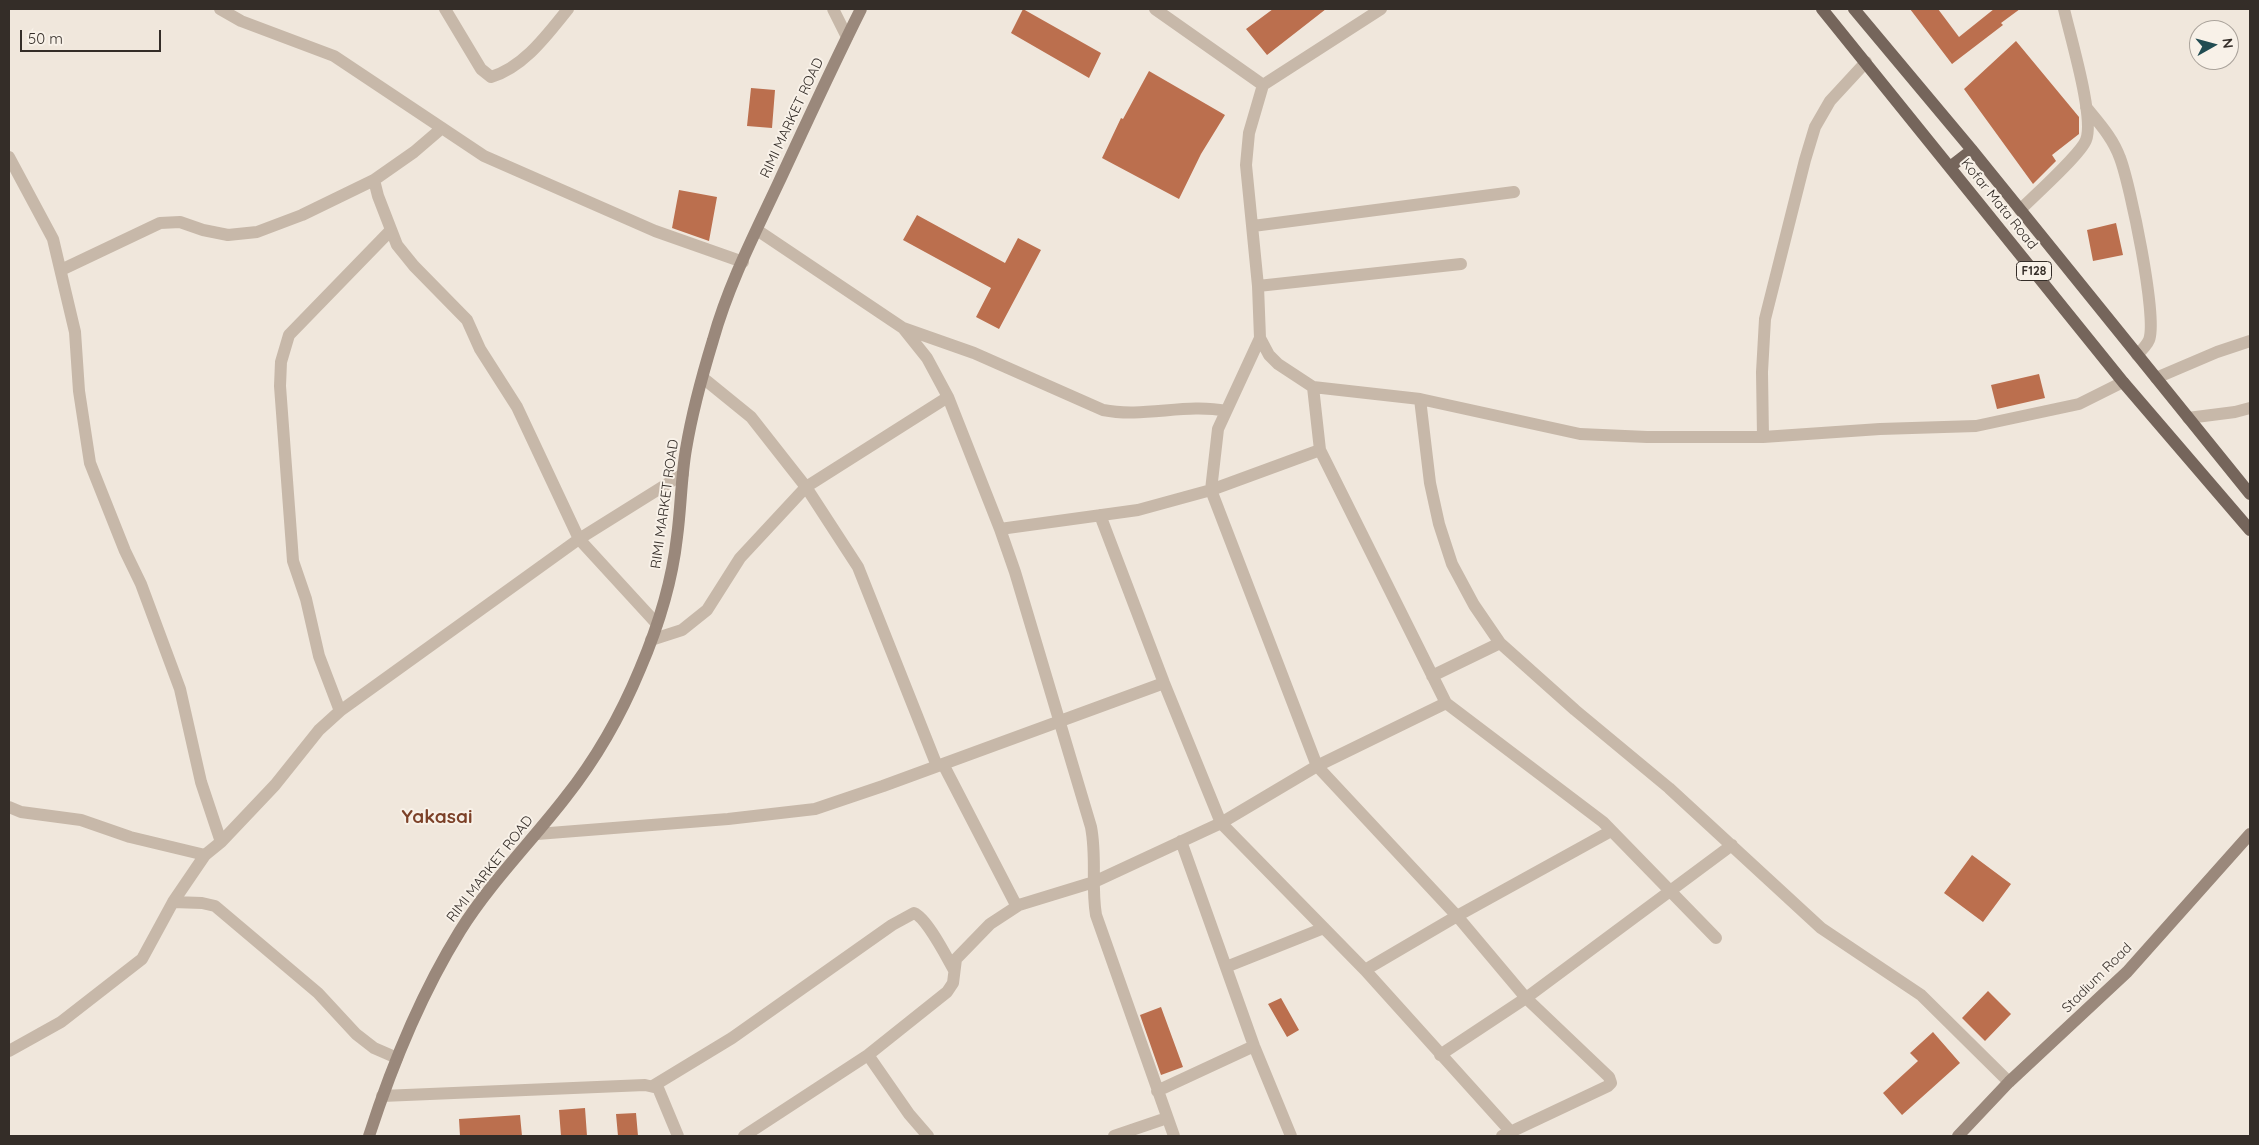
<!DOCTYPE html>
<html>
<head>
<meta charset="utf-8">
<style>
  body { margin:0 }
  #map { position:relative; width:2259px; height:1145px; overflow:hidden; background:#f0e7dc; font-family:Quicksand,sans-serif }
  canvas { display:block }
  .frame { position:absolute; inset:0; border:10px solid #342d28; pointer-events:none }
  .north { position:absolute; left:2189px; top:20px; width:50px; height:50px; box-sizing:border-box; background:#f8f1e8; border:1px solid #aaa39b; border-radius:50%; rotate:83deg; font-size:14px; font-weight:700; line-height:20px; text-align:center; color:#342d28 }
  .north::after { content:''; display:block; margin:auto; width:18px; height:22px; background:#214c52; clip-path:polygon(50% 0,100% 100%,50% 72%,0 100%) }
  .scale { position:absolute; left:20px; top:30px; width:141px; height:22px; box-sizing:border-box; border:2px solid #342d28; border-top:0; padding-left:6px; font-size:15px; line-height:18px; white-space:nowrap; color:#342d28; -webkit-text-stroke:4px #f8f1e8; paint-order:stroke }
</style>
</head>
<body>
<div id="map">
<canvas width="2259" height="1145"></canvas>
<div class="frame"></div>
<div class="north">N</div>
<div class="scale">50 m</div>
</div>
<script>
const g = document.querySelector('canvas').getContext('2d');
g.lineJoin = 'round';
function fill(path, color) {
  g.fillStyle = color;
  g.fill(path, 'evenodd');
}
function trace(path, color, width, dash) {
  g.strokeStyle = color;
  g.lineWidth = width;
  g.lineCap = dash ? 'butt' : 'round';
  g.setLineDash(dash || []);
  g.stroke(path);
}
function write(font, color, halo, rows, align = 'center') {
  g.font = font + ' Quicksand,sans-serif';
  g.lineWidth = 4;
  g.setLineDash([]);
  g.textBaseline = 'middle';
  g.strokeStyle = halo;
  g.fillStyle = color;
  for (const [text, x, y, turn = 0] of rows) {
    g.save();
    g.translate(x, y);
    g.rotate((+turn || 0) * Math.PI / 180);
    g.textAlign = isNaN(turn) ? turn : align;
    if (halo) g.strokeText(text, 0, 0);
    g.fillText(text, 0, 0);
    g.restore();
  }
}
fill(new Path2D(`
  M1023 9 1101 53 1089 78 1011 33Z
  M1273 9H1326L1267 55 1246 29Z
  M1910 9H1938L1959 37 1994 9H2020L2001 23 2003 25 1952 64Z
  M2016 41 2079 117V134L2052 155 2056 161 2033 184 1964 89Z
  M1149 71 1225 115 1201 154 1179 199 1102 158 1121 118 1123 119Z
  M751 88 775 90 772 128 747 126Z
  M679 190 717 197 709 241 672 228Z
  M917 215 1005 263 1018 238 1041 250 999 329 976 317 991 288 903 240Z
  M2116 223 2123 255 2093 261 2087 230Z
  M2039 374 2045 398 1997 409 1991 385Z
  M1972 855 2011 884 1983 922 1944 893Z
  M1988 991 2011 1014 1985 1041 1962 1018Z
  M1281 998 1299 1030 1287 1037 1268 1004Z
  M1161 1007 1183 1067 1161 1075 1140 1015Z
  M1933 1032 1960 1063 1902 1115 1883 1093 1918 1061 1910 1053Z
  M585 1108 587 1136H561L559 1110Z
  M636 1113 638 1136H618L616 1114Z
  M520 1115 522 1136H460L459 1119Z`), '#bb6f4e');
trace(new Path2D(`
  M220 9 241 21 334 56 484 156 655 231 743 262
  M445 9 481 69 491 77C524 67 547 35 568 9
  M833 9 847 37
  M1155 9 1263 85
  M1381 9 1263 85 1249 133 1246 165 1258 286 1260 338 1218 429 1211 490 1317 766 1457 916 1526 998 1609 1077 1611 1083 1608 1086 1502 1136
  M2086 107C2099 123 2113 138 2120 158 2130 184 2158 318 2149 340 2147 345 2141 351 2137 355
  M9 157 53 239 75 332 79 391 90 463 125 551 141 584 180 689 201 782 221 842
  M374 180 378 196 397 245 414 266 467 320 480 349 517 407 579 539 657 624
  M2020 210C2033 197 2081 154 2086 140 2095 118 2070 36 2064 9
  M1253 226 1514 192
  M757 230 903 328 927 358 948 397 1000 529 1015 572 1091 827C1097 858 1091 886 1096 915L1174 1136
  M61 270 160 223 180 222 203 230 228 235 257 232 302 215 374 180 414 152 442 128
  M1258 286 1461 264
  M903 328 974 353 1103 410C1144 418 1186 403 1226 411
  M1260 338 1269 355 1278 364 1313 387 1420 399 1580 434 1647 437H1763L1880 429 1976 426 2079 404 2123 382
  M703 378 751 417 806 487 858 567 937 766
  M2156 378 2217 352 2250 341
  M1313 387 1320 450 1446 703 1603 822 1716 938
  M1420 399 1430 483 1439 524 1452 564 1474 605 1500 643 1575 710 1669 788 1821 928 1921 995 2009 1082
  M2188 418 2235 412 2250 408
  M1763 437 1762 372 1765 319 1805 160 1815 127 1830 101 1866 62
  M1100 515 1164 683 1221 823 1365 970 1511 1132
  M1000 529 1138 510 1211 490 1320 450
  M651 640 682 630 707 610 740 558 806 487 948 397
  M1432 676 1500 643
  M340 711 319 656 306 599 293 561 280 386 281 362 289 335 391 230
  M943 764 1015 903 1019 905
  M9 807 21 812 81 820 130 837 205 855
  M537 834 728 819 815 809 883 786 1164 683
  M1181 841 1254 1046 1291 1136
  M173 902 202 903 215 906 318 993 356 1034 374 1048 397 1058
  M1226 967 1324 928
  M1365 970 1457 916 1611 831
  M9 1051 61 1022 142 959 173 902 205 855 221 842 275 785 319 730 340 711 579 539 683 474
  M868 1055 909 1114 928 1136
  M1440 1055 1526 998 1732 845
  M653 1086 732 1038 892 925 914 913C927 918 947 958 954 970
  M1157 1091 1254 1046
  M382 1096 645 1085 658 1088 678 1136
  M744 1136 868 1055 947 992 953 983 956 959 990 924 1019 905 1094 882 1221 823 1317 766 1446 703
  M1114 1136 1167 1118`), '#c7b8a9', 12);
trace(new Path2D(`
  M369 1136C392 1065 421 994 460 931 490 883 531 842 565 798 596 759 621 715 640 669 658 627 672 582 677 537 681 508 681 478 686 449 692 413 702 376 713 340 728 286 754 235 778 184 805 126 832 67 861 9
  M1958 1136 2009 1082 2127 972 2250 834`), '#9a887b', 12);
trace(new Path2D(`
  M1822 9 2123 382 2250 530
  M1854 9 1972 150 2250 494
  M1950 167 1972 150`), '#75655b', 12);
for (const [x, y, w] of [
  [2034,271,35]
]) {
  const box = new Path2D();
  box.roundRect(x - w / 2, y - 9.5, w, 19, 4);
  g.fillStyle = '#f8f1e8';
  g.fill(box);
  trace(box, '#342d28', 1);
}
write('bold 12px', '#342d28', null, [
  ["F128",2034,271]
]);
write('14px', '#342d28', '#f8f1e8', [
  ["RIMI MARKET ROAD",792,118,-65],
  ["Kofar Mata Road",1999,204,51],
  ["RIMI MARKET ROAD",665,504,-82],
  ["RIMI MARKET ROAD",490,869,-52],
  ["Stadium Road",2097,978,-45]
]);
write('bold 19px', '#7c4128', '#f8f1e8', [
  ["Yakasai",437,817]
]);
</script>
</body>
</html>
